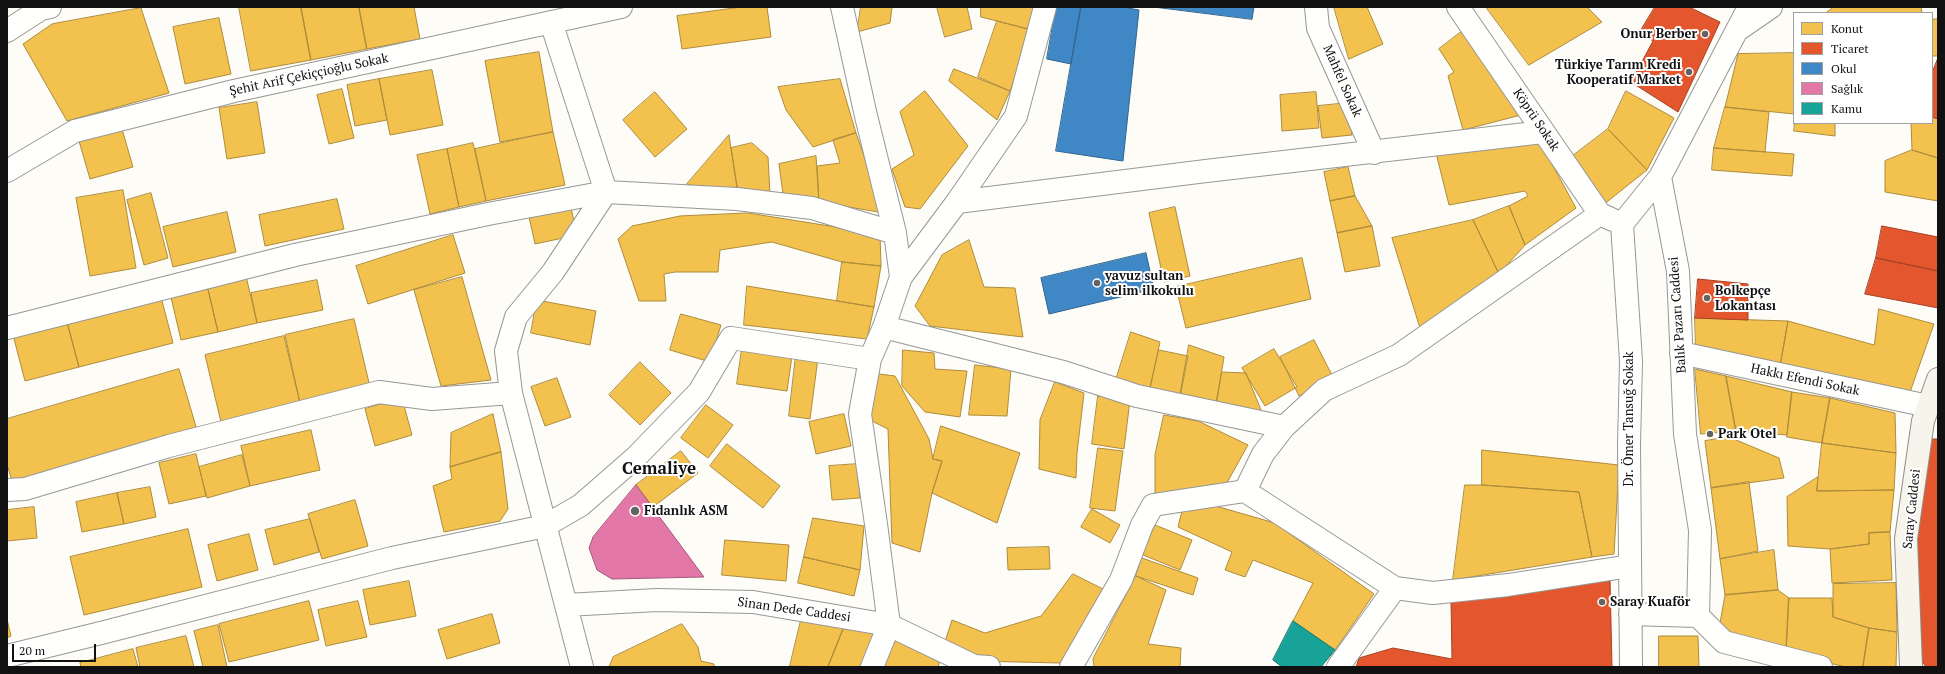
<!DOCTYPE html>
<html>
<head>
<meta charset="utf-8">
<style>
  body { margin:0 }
  #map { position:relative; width:1945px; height:674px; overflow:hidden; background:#fdfcf7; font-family:"PT Serif",serif }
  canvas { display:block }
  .frame { position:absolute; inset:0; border:8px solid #111; pointer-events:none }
  .legend { position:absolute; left:1793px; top:12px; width:140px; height:112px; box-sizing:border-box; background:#fff; border:1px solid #a0a0a0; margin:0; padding:5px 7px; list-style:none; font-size:12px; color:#111 }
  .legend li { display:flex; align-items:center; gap:8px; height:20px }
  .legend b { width:20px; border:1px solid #a0a0a0 }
  .scale { position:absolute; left:12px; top:644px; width:84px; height:18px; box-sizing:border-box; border:2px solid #111; border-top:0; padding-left:5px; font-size:12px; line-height:14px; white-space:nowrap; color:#111; -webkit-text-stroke:3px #fff; paint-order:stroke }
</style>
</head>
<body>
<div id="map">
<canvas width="1945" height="674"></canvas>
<div class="frame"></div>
<ul class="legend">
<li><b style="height:11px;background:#f2c14e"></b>Konut</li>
<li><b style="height:11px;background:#e4572e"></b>Ticaret</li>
<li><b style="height:11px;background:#3f88c5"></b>Okul</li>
<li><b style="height:11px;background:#e377a8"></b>Sağlık</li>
<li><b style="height:11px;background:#17a398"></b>Kamu</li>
</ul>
<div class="scale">20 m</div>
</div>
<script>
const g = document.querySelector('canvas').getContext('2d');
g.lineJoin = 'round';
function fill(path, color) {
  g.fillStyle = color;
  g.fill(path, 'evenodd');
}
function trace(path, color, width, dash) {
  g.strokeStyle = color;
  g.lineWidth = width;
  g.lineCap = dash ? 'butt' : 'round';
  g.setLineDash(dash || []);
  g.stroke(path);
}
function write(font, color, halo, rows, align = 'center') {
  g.font = font + ' "PT Serif",serif';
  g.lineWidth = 4;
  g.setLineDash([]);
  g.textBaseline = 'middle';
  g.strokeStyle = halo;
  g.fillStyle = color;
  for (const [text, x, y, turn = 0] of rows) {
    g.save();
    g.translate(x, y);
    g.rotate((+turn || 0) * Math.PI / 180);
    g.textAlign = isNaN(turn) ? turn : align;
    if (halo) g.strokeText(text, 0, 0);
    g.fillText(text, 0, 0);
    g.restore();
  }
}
const homes = new Path2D(`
  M239 7H301L311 60 251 71Z
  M301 7H359L367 49 311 60Z
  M359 7H414L420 39 367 49Z
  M742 7H767L771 37 682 49 677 16Z
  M861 7H892L890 23 857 32Z
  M937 7H967L972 29 945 37Z
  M981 7H1038L1032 30 981 17Z
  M1334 7H1367L1383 44 1349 59Z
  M1486 7H1587L1602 22 1529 65Z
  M1834 7H1921L1922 13H1826Z
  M141 8 169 93 67 121 23 44 52 24Z
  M219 18 231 74 185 84 173 27Z
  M1933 19H1938V56H1932Z
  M997 21 1032 30 1010 91 978 77Z
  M1465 29 1525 114 1463 130 1448 76 1454 72 1439 49Z
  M539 52 553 132 500 142 485 61Z
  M1794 53V114L1725 107 1738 54Z
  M954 69 1010 91 997 120 949 81Z
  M432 70 443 125 390 135 379 79Z
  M379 79 387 120 355 126 347 85Z
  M840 79 856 133 813 147 786 110 778 87Z
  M342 89 354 138 329 144 317 95Z
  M925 91 968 146 920 209 905 207 892 169 914 155 900 112Z
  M1626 91 1674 118 1647 170 1608 129Z
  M655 92 687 129 655 157 623 120Z
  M1316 92 1319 128 1282 131 1280 95Z
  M257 102 265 153 227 159 219 108Z
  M1348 103 1352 135 1322 138 1318 106Z
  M1725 107 1769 112 1765 152 1714 148Z
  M1932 117 1938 119V158L1912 150 1911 123H1932Z
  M1795 123H1835V136L1794 131Z
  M122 129 133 167 90 179 79 141Z
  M1608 129 1647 170 1603 205 1570 158Z
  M553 132 565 185 486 201 475 149Z
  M856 133 884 213 819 202 817 166 840 163 833 140Z
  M729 135 737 187 704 191 687 184Z
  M473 143 486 201 459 207 447 149Z
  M752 143 768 157 770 195 737 187 731 148Z
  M1541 144 1576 208 1525 245 1509 206 1528 196 1525 191 1449 205 1436 153Z
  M1714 148 1794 154 1792 176 1712 170Z
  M447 149 459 207 430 214 417 155Z
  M1912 150 1938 158V201L1885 192V161Z
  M816 156 819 202 783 194 779 164Z
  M1348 167 1355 196 1330 201 1324 172Z
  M123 190 136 268 90 276 76 198Z
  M151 193 168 258 144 265 127 200Z
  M1355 196 1372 226 1337 233 1330 201Z
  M337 199 344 229 265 246 259 215Z
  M570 203 577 235 535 244 528 212Z
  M1509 206 1525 245 1499 274 1473 220Z
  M1175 207 1190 276 1164 282 1149 213Z
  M227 212 236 252 173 267 163 227Z
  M748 213 880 234 881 266 842 262 772 242 720 250 718 272H675L664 274 666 301H639L618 239 632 226 680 216Z
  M1473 220 1499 274 1420 328 1392 238Z
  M1372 226 1380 266 1345 272 1337 233Z
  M453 235 465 273 368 304 356 266Z
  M969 240 984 287 1015 288 1023 337 930 326 915 306 942 255Z
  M1302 258 1311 299 1186 328 1176 287Z
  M842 262 881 266 874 307 837 301Z
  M246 276 257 323 218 332 207 285Z
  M462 277 491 380 441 386 414 290Z
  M317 280 323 310 257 323 251 293Z
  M207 285 218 332 181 340 170 293Z
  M747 286 874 307 867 339 744 325Z
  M161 297 173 343 79 367 67 322Z
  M537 300 596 311 590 345 531 333Z
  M1879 309 1934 324 1909 395 1780 366 1788 321 1874 345Z
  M681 314 721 325 710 362 670 350Z
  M1695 318 1788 321 1780 366 1696 350Z
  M354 319 370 387 300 403 285 335Z
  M67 322 79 367 25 381 13 335Z
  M1131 332 1160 342 1149 393 1115 383Z
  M284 336 300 403 221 422 205 355Z
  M1314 340 1334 379 1299 396 1280 357Z
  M1189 345 1224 357 1216 406 1180 397Z
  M742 349 792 356 787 391 737 384Z
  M1274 349 1297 387 1265 406 1242 368Z
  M903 350 934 353 935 369 967 371 960 417 925 412 902 386Z
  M1159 350 1188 356 1180 397 1149 393Z
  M796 355 818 358 810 419 789 416Z
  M640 362 671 393 640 425 609 395Z
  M975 365 1011 369 1007 416 969 415Z
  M179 369 197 430 13 485 7 464V419Z
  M1695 369 1726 376 1736 431 1701 434Z
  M1222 372 1246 373 1263 415 1216 406Z
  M871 373 895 376 929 439 933 459 942 461 932 493 920 552 892 543 888 429 868 419Z
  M1726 376 1792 392 1787 435 1736 431Z
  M557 378 571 417 545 426 531 387Z
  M1055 382 1084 393 1077 453 1076 478 1039 469 1040 420Z
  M1792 392 1830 398 1822 443 1787 437Z
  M1098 396 1130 400 1124 449 1092 444Z
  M402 398 412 435 375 446 365 409Z
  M1830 398 1895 413 1896 453 1822 443Z
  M706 405 733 425 708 458 681 438Z
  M493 414 501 452 450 467 451 433Z
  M844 414 851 446 816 454 809 422Z
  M1164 415 1198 421 1248 445 1224 488 1155 499V455Z
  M941 426 1020 453 997 523 932 493 942 461 933 459Z
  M311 430 320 470 250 486 241 446Z
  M1729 437 1779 458 1784 478 1711 488 1705 441Z
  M1822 443 1896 453 1894 490 1817 491Z
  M727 444 780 486 763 508 710 466Z
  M1098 448 1123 451 1115 511 1090 508Z
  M1482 450 1619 465 1614 554 1592 557 1579 492 1482 485Z
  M681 451 698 473 653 507 636 485Z
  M501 452 508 509 500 521 444 532 433 486 452 479 450 467Z
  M196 454 206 496 169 504 159 463Z
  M242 455 250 486 207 498 199 467Z
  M858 464 860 498 832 500 829 466Z
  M1818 477 1817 491 1894 490 1890 532 1869 533V544L1830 549 1788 546 1787 497Z
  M1749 482 1758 551 1720 559 1711 488Z
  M1465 485H1482L1579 492 1592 557 1453 580Z
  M150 487 156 517 124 524 117 493Z
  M117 493 124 524 82 532 76 502Z
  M355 500 368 546 322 559 308 514Z
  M1198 501 1275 523 1374 594 1335 650 1293 621 1313 583 1253 560 1245 577 1225 570 1232 552 1178 527 1183 507Z
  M34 507 37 538 7 541V510Z
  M1092 509 1120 525 1110 543 1081 527Z
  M813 518 864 526 860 570 804 557Z
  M310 519 319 552 274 565 265 530Z
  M1155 525 1192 540 1180 570 1143 555Z
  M188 529 202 587 84 615 70 557Z
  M1890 532 1892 580 1832 583 1830 549 1869 544V533Z
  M249 534 258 570 217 581 208 545Z
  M725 540 789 545 786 581 722 575Z
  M1049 547 1050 569 1008 570 1007 548Z
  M1774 550 1778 590 1725 595 1720 559Z
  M804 557 860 570 854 596 798 583Z
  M1142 558 1198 578 1193 595 1136 576Z
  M1073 574 1105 590 1060 663 975 661 943 648 952 620 985 633 1041 616Z
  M1136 576 1166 590 1148 644 1181 648 1180 667H1094L1093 659Z
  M409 581 416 616 370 625 363 590Z
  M1896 583 1897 632 1869 628 1833 617V584Z
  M1778 590 1789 598 1786 653 1732 637 1720 623 1725 595Z
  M1789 598H1832L1833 617 1869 628 1863 667H1846L1786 653Z
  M309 601 319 640 229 662 219 624Z
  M358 601 367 637 326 646 318 610Z
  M803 612 846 622 828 667 790 666Z
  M492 614 500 643 447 659 438 630Z
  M7 619 11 636 7 638Z
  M846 622 878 633 864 667H828Z
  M682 624 698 647 701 661 714 664V667H609L613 657Z
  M218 625 227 667H203L194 631Z
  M1869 628 1897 632 1896 667H1863Z
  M186 636 194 667H140L136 648Z
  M1659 636H1698L1699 667H1659Z
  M891 638 942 654 938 667H882Z
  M133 649 138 667H81L80 663Z`);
fill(homes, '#f2c14e');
trace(homes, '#ae8c3c', 1);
const shops = new Path2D(`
  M1655 7H1689L1720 22 1678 112 1631 82 1653 41 1640 32Z
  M1938 58V119L1932 117V73Z
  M1882 226 1938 237V271L1876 258Z
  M1876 258 1938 271V308L1865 294Z
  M1698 279 1748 284V320L1695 318Z
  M1930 439H1938V667H1926L1921 660 1913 524Z
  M1610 578 1612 667H1356L1359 658 1393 648 1452 659 1451 599Z`);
fill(shops, '#e4572e');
trace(shops, '#a54225', 1);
const schools = new Path2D(`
  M1056 7H1081L1071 64 1047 59Z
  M1081 7H1123L1139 10 1123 161 1056 151Z
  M1154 7H1254L1252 19Z
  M1146 253 1154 289 1049 314 1041 278Z`);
fill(schools, '#3f88c5');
trace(schools, '#31648f', 1);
const health = new Path2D(`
  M636 485 704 577 612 579 597 570 589 548 593 537Z`);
fill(health, '#e377a8');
trace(health, '#a4587b', 1);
const public = new Path2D(`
  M1293 621 1335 650 1321 667H1282L1273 660Z`);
fill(public, '#17a398');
trace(public, '#157770', 1);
const street = new Path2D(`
  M842 7 866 116 895 233 901 277
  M1316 7 1318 28 1374 153
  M1458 7 1600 214 1613 220
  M551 22 606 192 553 272 516 317 506 351 511 393 582 667
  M1739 29 1771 7
  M7 31 41 9 50 7
  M7 171 75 131 234 91 621 7
  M957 202 1016 116 1045 7
  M1622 224 1631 361 1629 445 1631 667
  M1622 224 1660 177
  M884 327 1063 372 1137 396 1284 427
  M7 328 295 255 488 214 606 192 737 199 812 208 895 233
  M1681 353 1928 406
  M7 490 25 489 169 446 379 392 432 399 511 393
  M1245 491 1395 588 1433 593 1508 585 1630 566
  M566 605 657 600 753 602 889 625 974 666 989 667
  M1630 614 1698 616 1724 642 1821 667
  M1698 616 1700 530 1685 434 1678 271 1660 177 1749 7
  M7 656 101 633 392 558 545 526 581 505 636 457 699 392 731 338 870 359
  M872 667 889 625 876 524 860 414 870 359 884 327 901 277 957 202 1206 171 1543 132
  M1071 667 1121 580 1142 525 1153 505 1245 491 1263 454 1284 427 1324 390 1399 355 1600 214
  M1338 667 1395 588`);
const secondary = new Path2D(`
  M1911 667 1906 539 1923 421 1938 379`);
trace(street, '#979795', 24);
trace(secondary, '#8e8d8b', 24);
trace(street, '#fffffe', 22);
trace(secondary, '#f6f4eb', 22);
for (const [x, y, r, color] of [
  [1705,34,4,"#646362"],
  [1689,72,4,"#646362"],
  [1097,283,4,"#646362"],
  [1707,298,4,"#646362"],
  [1710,434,4,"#646362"],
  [635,511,5,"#646362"],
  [1602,602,4,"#646362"]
]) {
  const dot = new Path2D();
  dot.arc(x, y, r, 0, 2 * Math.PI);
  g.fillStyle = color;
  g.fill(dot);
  trace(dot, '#fff', 1.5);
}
write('bold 13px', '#111', '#fff', [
  ["Onur Berber",1697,34,"right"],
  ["Türkiye Tarım Kredi",1681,65,"right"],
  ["Kooperatif Market",1681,80,"right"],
  ["yavuz sultan",1105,276],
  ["selim ilkokulu",1105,291],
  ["Bolkepçe",1715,291],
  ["Lokantası",1715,306],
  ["Park Otel",1718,434],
  ["Fidanlık ASM",644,511],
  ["Saray Kuaför",1610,602]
], 'left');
write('13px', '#111', '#fff', [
  ["Şehit Arif Çekiççioğlu Sokak",309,75,-12],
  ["Mahfel Sokak",1342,81,66],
  ["Köprü Sokak",1536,120,56],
  ["Balık Pazarı Caddesi",1678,315,-94],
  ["Hakkı Efendi Sokak",1805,380,12],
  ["Dr. Ömer Tansuğ Sokak",1629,419,-90],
  ["Saray Caddesi",1912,509,-84],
  ["Sinan Dede Caddesi",794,610,8]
]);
write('bold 17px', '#111', '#fff', [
  ["Cemaliye",659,469]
]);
</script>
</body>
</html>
